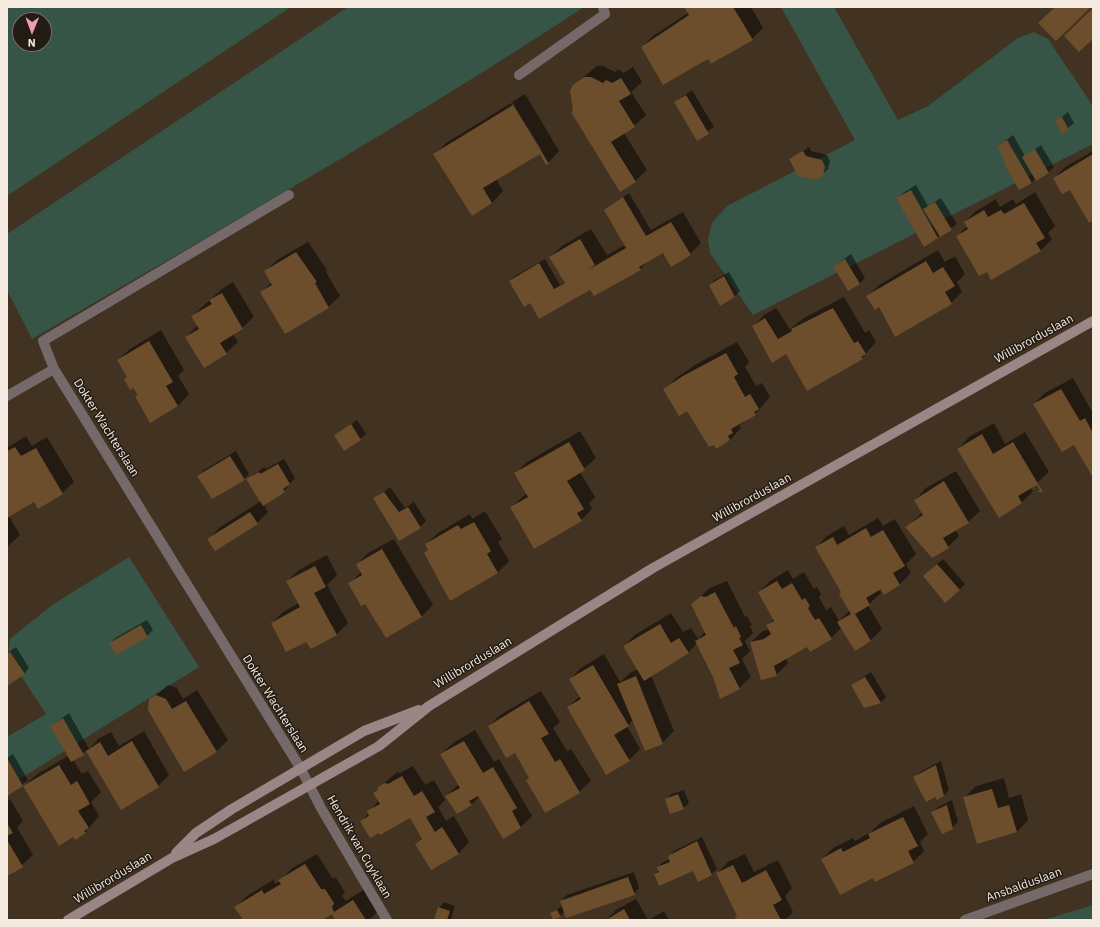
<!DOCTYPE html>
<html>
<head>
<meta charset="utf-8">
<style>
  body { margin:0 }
  #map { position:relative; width:1100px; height:927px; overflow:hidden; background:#423221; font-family:"IBM Plex Sans",sans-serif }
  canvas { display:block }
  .frame { position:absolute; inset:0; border:8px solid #f4eadf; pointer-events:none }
  .north { position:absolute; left:12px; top:12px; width:40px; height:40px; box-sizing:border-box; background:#231c14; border:1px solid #776e65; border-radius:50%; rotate:181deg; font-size:11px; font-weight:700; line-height:16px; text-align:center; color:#f4eadf }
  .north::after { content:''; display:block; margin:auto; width:14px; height:18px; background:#f09ab7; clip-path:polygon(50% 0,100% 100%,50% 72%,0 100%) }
</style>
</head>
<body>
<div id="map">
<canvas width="1100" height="927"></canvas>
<div class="frame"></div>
<div class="north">N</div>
</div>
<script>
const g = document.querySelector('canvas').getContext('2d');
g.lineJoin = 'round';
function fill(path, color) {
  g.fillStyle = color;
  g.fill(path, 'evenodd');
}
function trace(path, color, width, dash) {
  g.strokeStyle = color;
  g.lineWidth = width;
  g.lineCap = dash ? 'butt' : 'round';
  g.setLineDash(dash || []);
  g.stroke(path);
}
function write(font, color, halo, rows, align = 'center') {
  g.font = font + ' "IBM Plex Sans",sans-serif';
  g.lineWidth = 3;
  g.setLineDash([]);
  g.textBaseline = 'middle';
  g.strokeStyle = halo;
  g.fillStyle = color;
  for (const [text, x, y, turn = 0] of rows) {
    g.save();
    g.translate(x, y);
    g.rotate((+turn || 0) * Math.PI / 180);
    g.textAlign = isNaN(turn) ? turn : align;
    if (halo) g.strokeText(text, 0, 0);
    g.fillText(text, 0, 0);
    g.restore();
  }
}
fill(new Path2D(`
  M7 7H291L7 196ZM20 20H44V44H20Z
  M348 7H584C405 125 217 231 32 339L7 290V234Z
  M781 7H834L898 120 928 106 1018 38 1034 32 1048 39 1093 106V144L753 315 710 253 708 240 712 223 727 206 855 140Z
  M129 557 199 667 7 787V737L46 714 8 656 10 639 52 605Z
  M1093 905V920H1044Z`), '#365546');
fill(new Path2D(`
  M685 7H751L763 28 752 39 708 57 642 47 653 36 688 13Z
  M597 66H603L615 72 618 69 624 73 633 67 642 82 631 92 646 115 634 126 624 133 647 170 635 181 574 111V85Z
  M692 90 714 127 697 139 675 102Z
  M525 94 559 151 548 163 540 153 496 179 503 191 492 203 472 215 435 154 446 143 511 103 540 151 541 149 512 102Z
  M1068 112 1074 123 1063 132 1057 121Z
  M1013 135 1025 156 1041 145 1054 167 1049 172 1036 178 1031 183 1006 161 998 146Z
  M809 147 811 151 827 155 830 161 828 169 822 175 790 160Z
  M1093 151V219L1070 188 1054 178 1065 167Z
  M916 185 928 206 941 198 957 224 937 238 898 198 903 193Z
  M1035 192 1055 226 1048 233 1052 239 1041 250 992 279 987 271 957 236 967 226 965 222 976 211 996 199 1000 207 1013 199 1016 204Z
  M629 193 651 230 683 212 701 243 690 254 664 252 648 261 640 269 590 288 531 302 510 281 515 276 545 259 560 285 565 282 550 257 562 246 591 229 607 255 627 244 605 210Z
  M308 242 327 270 326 272 340 296 328 307 285 332 262 292 272 282 265 272 277 260Z
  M938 250 945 262 955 256 965 274 957 282 962 292 951 303 879 306 868 296 879 285Z
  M851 254 865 278 859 284 834 266Z
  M729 272 740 291 735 296 710 285 715 280Z
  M233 282 254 317 242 328 233 334 238 342 226 353 186 337 198 325 192 316 222 289Z
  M844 297 865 333 869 330 876 342 862 358 807 390 786 353 753 326 764 315 776 308 790 329 804 318Z
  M161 330 184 370 178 376 189 394 178 406 136 397 138 394 125 379 128 376 118 360 130 349Z
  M737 342 749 362 745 367 756 386 762 383 770 397 755 414 739 426 741 428 730 440 716 448 688 409 665 389 676 378 695 365Z
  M1073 378 1091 410 1093 409 1092 474 1075 444 1034 404 1045 393Z
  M357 420 366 434 360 439 336 435Z
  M994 423 1005 444 1025 432 1049 472 1031 488 1033 491 1022 502 999 516 958 449 969 437Z
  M580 431 596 458 580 472 595 497 589 503 592 509 581 520 511 507 527 493 516 473 527 462Z
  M26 436 32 446 47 437 74 482 62 493 34 501 9 516 20 535 7 547V448Z
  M236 451 249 474 244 479 199 476 204 470Z
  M284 459 295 478 284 491 264 505 268 512 257 523 208 540 219 528 261 501 248 479 264 467 266 469Z
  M956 471 980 511 968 522 955 530 959 536 948 547 907 527 923 512 915 500 926 488Z
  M390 487 405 508 414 502 426 521 420 527 375 499Z
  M485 511 502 539 498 542 509 561 498 572 451 600 426 544 438 533 470 514 472 519Z
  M878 518 883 526 895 519 916 554 906 564 911 573 900 584 878 589 881 593 868 605 882 629 871 640 855 649 842 627 831 638 807 646 786 658 788 663 776 675 751 642 763 631 770 629 767 625 774 619 759 592 770 581 788 570 793 579 804 572 814 589 817 587 821 594 819 597 826 610 831 607 839 621 850 610 842 592 816 548 827 536 844 526 849 535Z
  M394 539 433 605 422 616 386 637 365 602 350 583 361 572 357 564 368 553Z
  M327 555 337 575 327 585 348 623 337 634 311 648 307 640 272 623 283 612 299 603 287 581 299 570Z
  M943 559 965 584 959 590 929 571Z
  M727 581 745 617 747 616 752 625 750 626 753 633 745 641 750 651 742 659 751 677 739 688 714 676 697 643 688 653 651 675 674 731 662 743 645 750 633 720 627 726 640 749 629 760 568 707 580 696 570 679 581 668 604 654 620 682 630 673 638 669 624 646 635 635 671 613 683 632 691 628 698 639 706 631 692 604 710 588Z
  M147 620 153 630 147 636 110 643 115 638Z
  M16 647 29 668 24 674 7 683V653Z
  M871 672 886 697 881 702 865 707 852 685Z
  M168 685 177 688 183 699 197 690 228 740 216 752 150 700Z
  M541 691 560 722 553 728 567 751 571 749 591 781 579 792 530 778 515 752 489 726 500 715Z
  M69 713 89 749 98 739 111 732 119 746 144 731 169 775 158 786 121 808 87 750 73 760 82 774 88 771 101 792 91 802 99 816 85 833 24 786 36 775 68 756 51 726Z
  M475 730 494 762 499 759 532 816 521 827 504 837 480 796 471 805 446 796 459 784 441 754 453 743Z
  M13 754 28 780 7 796V758Z
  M941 761 949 790 944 795 915 777 920 772Z
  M413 766 425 785 434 780 445 800 438 807 446 821 454 816 469 842 458 854 416 844 422 838 410 817 362 821 379 800V788L397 772 400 773Z
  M1004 778 1009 798 1021 794 1028 820 1017 832 964 798 976 786Z
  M684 790 689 803 683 808 666 800 671 794Z
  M10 799 23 821 17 827 33 855 7 878V801Z
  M952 800 958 822 952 828 932 813 938 807Z
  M914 806 928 834 920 842 924 851 913 862 874 877 822 859 833 848 853 838 855 841 871 832 880 823Z
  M702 837 717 869 711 874 694 870 655 874 659 870 658 867 663 862 670 859 669 857 674 851Z
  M317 854 332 878H336L345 892 342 896 346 901 365 889 378 911 369 920H337L332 913 321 920H242L243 918 236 907 247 896 273 880 275 884 280 881 291 869Z
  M745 854 754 872 778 860 792 888 785 896 793 912 785 920H738V915L717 873 728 862Z
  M634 872 639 888 634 894 565 911 560 916 551 914 563 905 561 901 567 895Z
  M636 899 648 920H606L616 910Z
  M444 902 455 906 451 919 435 920 439 908Z
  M664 911 669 920H649Z`), '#0007');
fill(new Path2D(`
  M684 7H733L753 40 707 66 711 63 708 59 663 85 641 47 689 15Z
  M1055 7H1091L1056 41 1038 23Z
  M1093 8V39L1079 52 1064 36Z
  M584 77H591L603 83 606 80 612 83 621 78 631 94 619 101 635 127 611 142 636 182 620 192 571 112 573 111 570 91 573 85Z
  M686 95 709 134 697 141 674 102Z
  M513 105 549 164 546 165 540 154 483 188 492 203 472 216 433 154Z
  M1062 117 1069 130 1062 134 1055 121Z
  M1007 140 1032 183 1019 190 1003 162 1005 161 997 146Z
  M1035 149 1049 173 1036 181 1022 157Z
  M803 151 806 156 822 160 825 167 823 176 816 180 798 176 789 159Z
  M1093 154V220L1089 223 1070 190 1062 194 1053 178Z
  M911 190 938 238 924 247 896 198Z
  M623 197 646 236 639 240 671 222 691 255 671 267 663 253 639 267 641 270 594 296 590 290 539 319 530 303 524 307 509 281 539 263 554 289 565 283 549 257 580 239 595 265 588 270 626 248 604 210Z
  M935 202 952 230 940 237 923 209Z
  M1024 203 1045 238 1036 243 1041 251 991 280 987 272 979 276 956 236 968 229 964 222 984 210 988 217 1001 210 1004 214Z
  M296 252 317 282 315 283 329 308 285 334 260 292 272 285 264 271Z
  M845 259 860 284 848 291 833 266Z
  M926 261 933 273 943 267 955 286 945 292 952 304 895 337 879 307 875 310 866 296Z
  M724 276 735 297 720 306 709 285Z
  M222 293 243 329 220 343 227 354 204 368 185 337 199 329 191 316 212 304 209 300Z
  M833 308 854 343 858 341 866 354 861 357 863 359 807 391 786 354 772 363 752 326 765 318 778 339 792 331 791 329Z
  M149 341 173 382 166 386 178 406 150 423 135 396 138 395 133 388 130 390 124 379 127 377 117 360Z
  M726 353 738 374 734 377 745 397 750 394 759 409 754 412 756 415 731 429 733 433 728 436 730 440 716 449 714 445 709 447 687 411 679 416 663 389 683 376Z
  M1061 389 1080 421 1085 418 1093 433 1092 476 1074 445 1062 452 1033 404Z
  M351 424 361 440 344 451 334 435Z
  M982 434 993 454 1013 442 1043 492H1037L1040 490 1037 485 1018 496 1022 503 999 518 957 449Z
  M569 442 585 470 567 481 584 509 577 513 582 521 534 549 510 507 528 497 514 473Z
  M15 447 21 456 36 448 63 494 38 509 34 502 7 518V451Z
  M230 456 245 480 212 499 197 476Z
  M278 464 290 484 283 489 285 492 263 506 246 479 259 472 260 474Z
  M944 481 969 523 943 538 949 548 932 558 905 527 923 515 914 500Z
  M384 492 399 512 408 507 421 528 399 541 373 498Z
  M250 512 258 524 215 551 207 539Z
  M474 522 491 551 487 554 498 573 450 601 424 553 428 550 425 544 458 525 461 529Z
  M866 528 871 537 883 530 905 566 893 573 900 585 884 595 881 589 866 598 870 605 855 614 871 641 855 651 837 622 851 614 839 594 841 592 815 547 833 537 837 545Z
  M382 549 422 617 386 638 365 604 361 606 348 583 362 575 356 564Z
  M937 564 960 590 945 603 923 576Z
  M315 566 326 587 314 593 337 635 311 649 306 642 286 652 271 623 300 607 286 581Z
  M777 581 782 589 792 583 802 600 805 598 810 606 808 608 815 620 819 618 832 639 810 652 807 647 774 666 777 676 761 680 750 642 764 639 771 634 766 625 774 621 758 592Z
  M715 592 734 628 736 626 741 637 739 638 743 645 733 650 740 663 729 668 740 689 720 699 713 677 695 641 706 635 691 604 701 596 706 597Z
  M660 624 671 643 679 638 689 653 644 681 623 646Z
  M141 625 148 637 116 655 109 643Z
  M10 652 25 674 7 686V654Z
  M593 665 629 726 614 735 630 761 606 775 567 707 581 699 569 679Z
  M636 676 663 744 645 751 617 684Z
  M865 677 881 703 864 708 851 685Z
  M156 695 166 699 172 709 186 701 217 752 184 772 148 710 149 699Z
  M529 701 549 734 541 738 555 762 560 759 580 793 545 813 526 780 529 778 515 753 506 758 488 726Z
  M63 718 84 755 71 762 50 726Z
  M132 741 159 787 121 810 86 751 100 742 108 756Z
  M464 741 483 773 493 767 517 808 512 811 521 828 503 839 478 796 469 801 472 805 457 814 445 796 460 788 440 754Z
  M7 758 23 786 7 796Z
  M59 765 71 785 77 781 90 804 78 811 89 828 84 831 86 833 75 840 73 837 59 846 23 786Z
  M936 765 944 796 937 800 935 797 926 802 913 777Z
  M402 776 414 796 422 791 435 812 426 817 435 832 442 827 459 854 431 870 415 844 422 839 410 818 380 835 379 833 370 838 360 821 369 816 367 811 380 804 373 793 377 791 378 787 385 783 388 784Z
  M992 789 998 808 1009 805 1017 832 977 844 963 797Z
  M678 794 684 809 670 814 665 799Z
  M947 805 953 829 942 834 931 812Z
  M903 817 918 846 908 851 914 863 875 882 873 878 840 895 821 859 841 848 843 852 870 838 868 834Z
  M7 823 13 833 7 836Z
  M7 840 23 867 8 876 9 878 7 879Z
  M697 841 712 875 698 882 693 871 659 886 654 874 659 872 657 867 670 862 668 856Z
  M305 864 321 889H325L334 903 332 907 334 912 353 900 366 920H335L332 914 323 920H241L242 918 234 907 262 890 264 894 281 884 278 880Z
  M733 865 742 883 766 870 782 900 773 905 781 920H737L735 917 737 916 716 873Z
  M628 877 635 895 566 918 560 901Z
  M438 907 450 911 447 920H434Z
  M624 909 630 920H606Z
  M557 910 561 917 553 920 550 913Z`), '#6c4e2c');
trace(new Path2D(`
  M519 75 605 14 603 7
  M289 195 43 341 54 369 301 769 321 808 387 920
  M7 396 54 369
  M965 920 1093 874`), '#766969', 10);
trace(new Path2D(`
  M176 853 196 833 232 809 364 731 419 710
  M68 920 172 858 214 839 379 746 429 706 653 568 1093 321`), '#9a8686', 10);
write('12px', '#f4eadf', '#231c14', [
  ["Willibrorduslaan",1034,339,-29],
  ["Dokter Wachterslaan",106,428,58],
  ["Willibrorduslaan",752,498,-29],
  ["Willibrorduslaan",473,663,-31],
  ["Dokter Wachterslaan",275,704,58],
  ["Hendrik van Cuyklaan",359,847,60],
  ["Willibrorduslaan",113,878,-31],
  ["Ansbalduslaan",1024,885,-20]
]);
</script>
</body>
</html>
